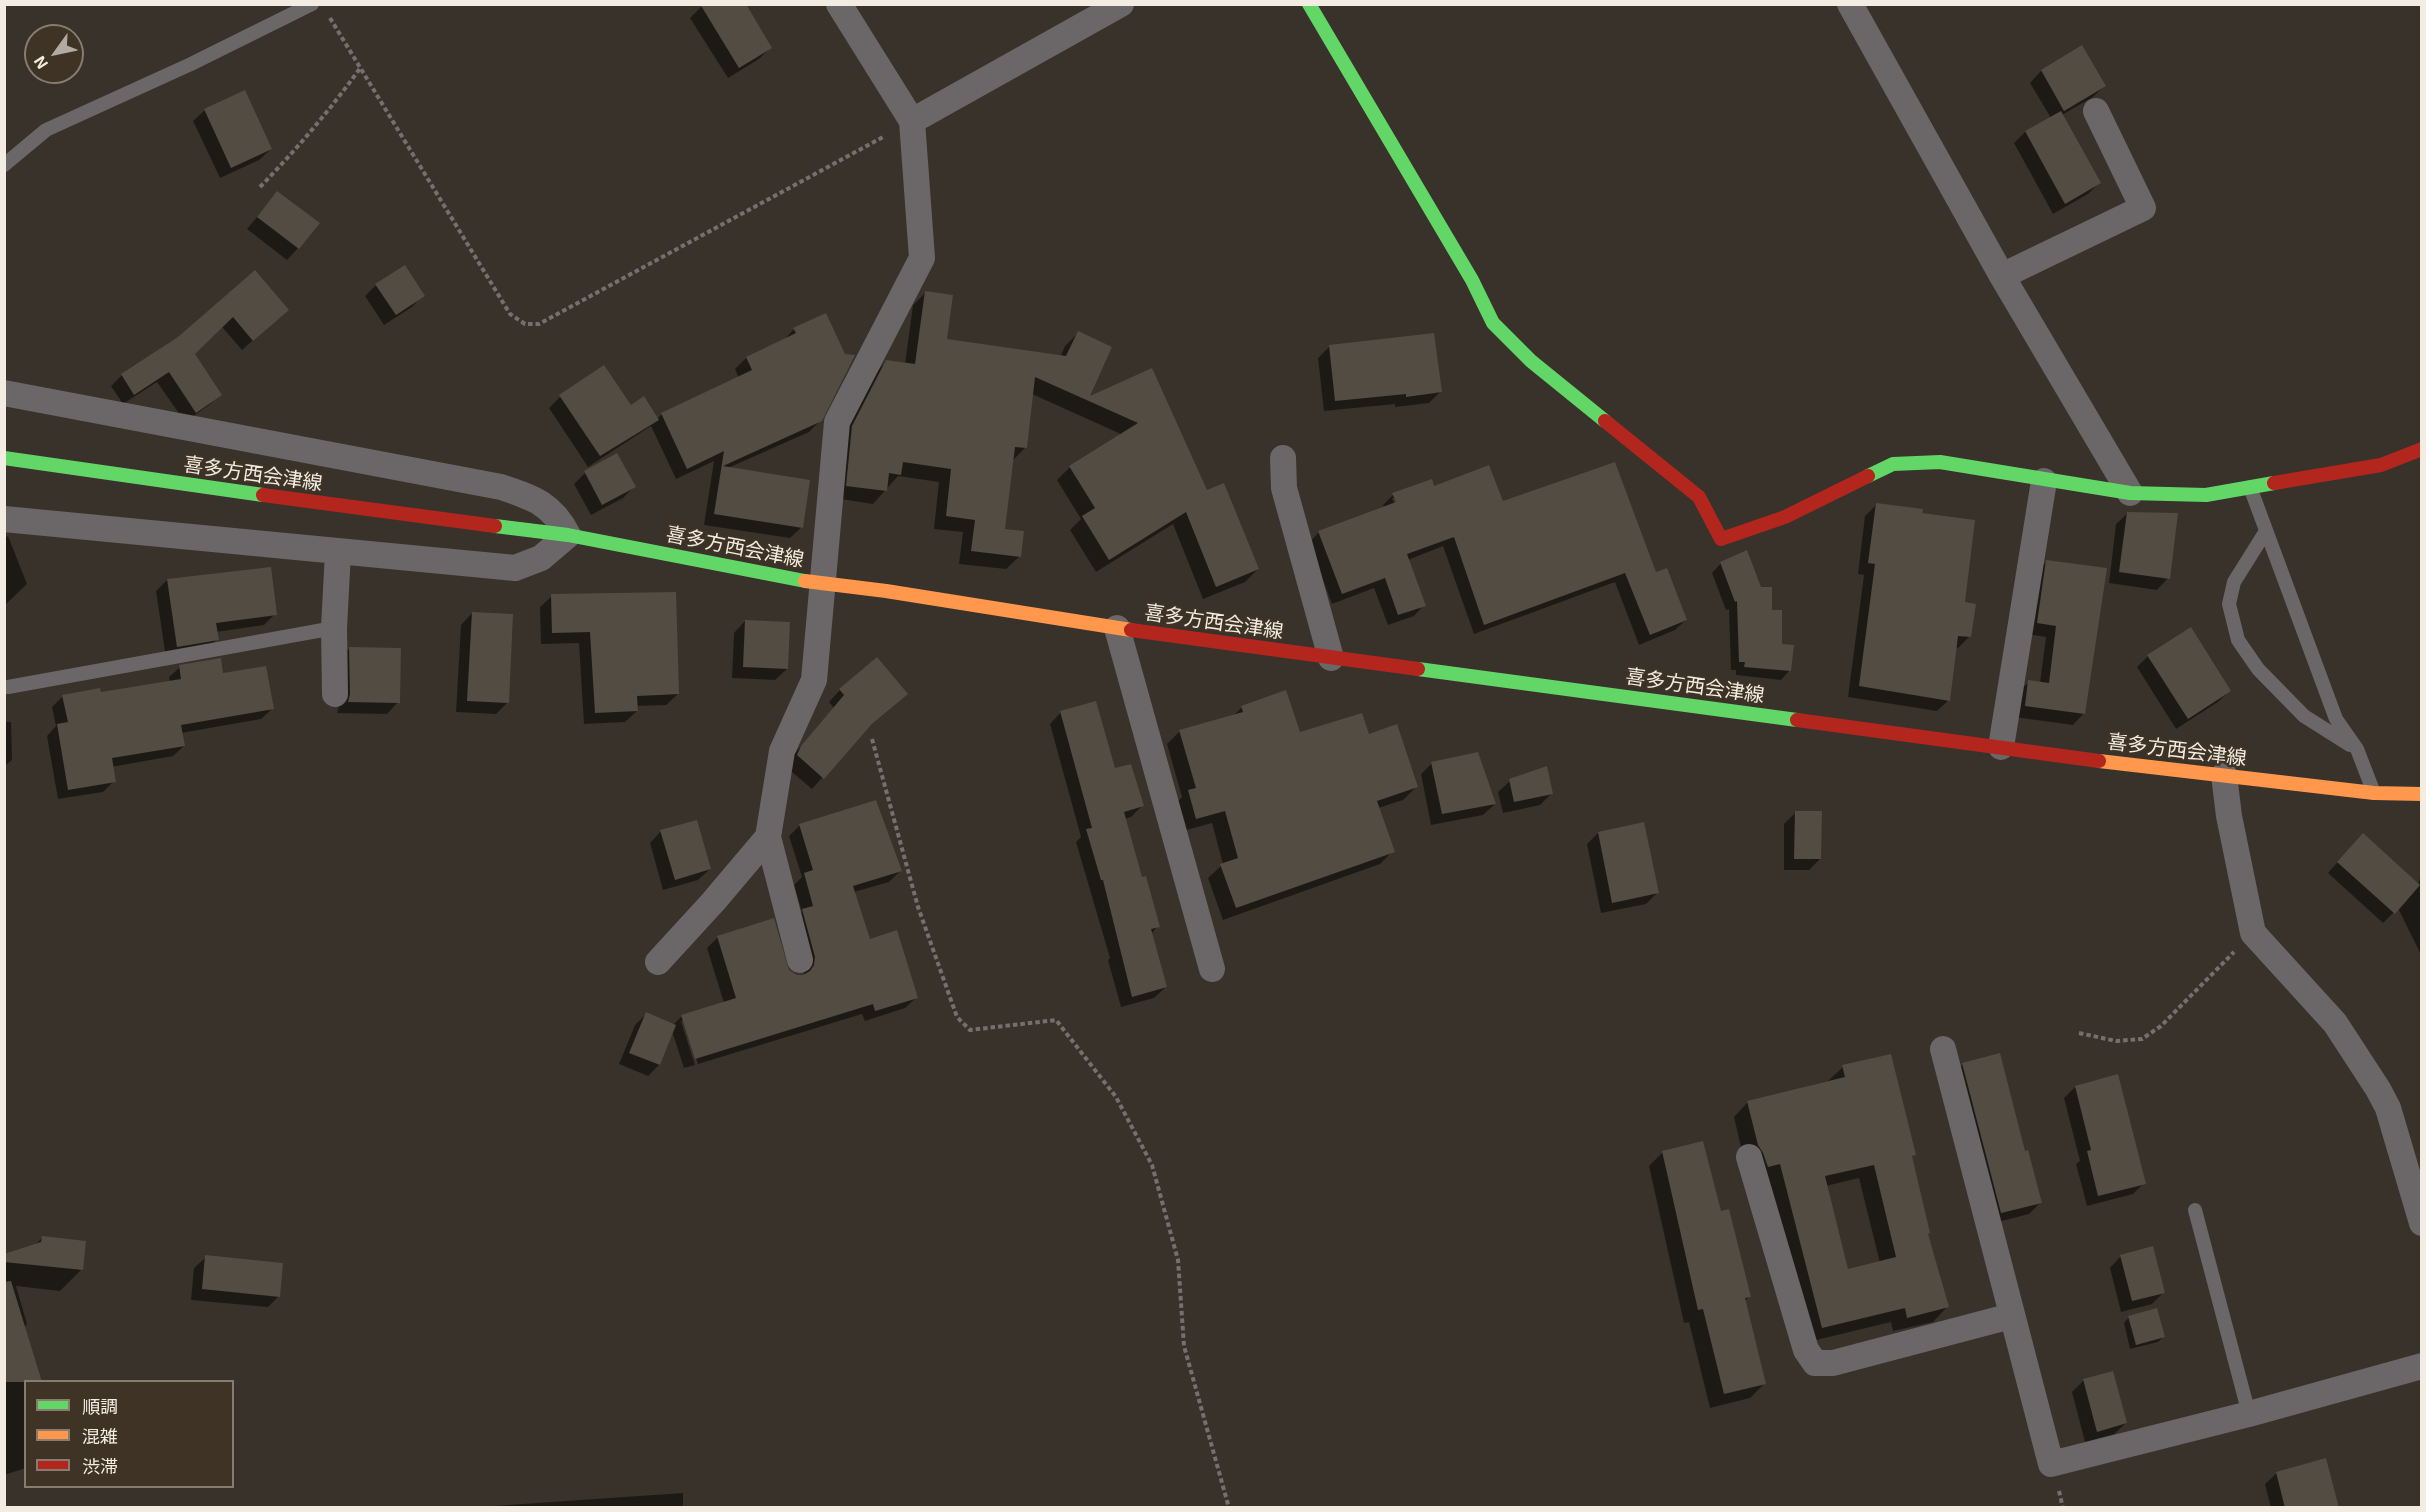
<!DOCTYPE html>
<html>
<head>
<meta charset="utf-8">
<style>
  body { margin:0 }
  #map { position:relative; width:2426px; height:1512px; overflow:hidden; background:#38322a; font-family:"Exo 2","Noto Sans JP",sans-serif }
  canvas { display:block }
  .frame { position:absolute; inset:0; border:6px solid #f3ece3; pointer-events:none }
  .legend { position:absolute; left:24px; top:1380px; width:210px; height:108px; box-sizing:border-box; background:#3e3324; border:2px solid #867d70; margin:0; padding:8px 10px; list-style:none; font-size:18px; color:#f3ece3 }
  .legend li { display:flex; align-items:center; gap:12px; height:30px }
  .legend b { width:30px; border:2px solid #867d70 }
  .north { position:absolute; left:24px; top:24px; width:60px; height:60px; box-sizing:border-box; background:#3e3324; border:2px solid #867d70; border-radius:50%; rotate:237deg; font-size:16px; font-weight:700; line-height:24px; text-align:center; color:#f3ece3 }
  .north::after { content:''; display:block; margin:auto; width:21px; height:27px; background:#b2aba2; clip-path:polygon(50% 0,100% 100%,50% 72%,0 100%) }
</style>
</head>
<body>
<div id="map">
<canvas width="2426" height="1512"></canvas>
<div class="frame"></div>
<ul class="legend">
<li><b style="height:8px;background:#63d668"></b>順調</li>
<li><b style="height:8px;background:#ff974d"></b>混雑</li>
<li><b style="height:8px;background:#b3261e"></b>渋滞</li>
</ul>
<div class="north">N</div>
</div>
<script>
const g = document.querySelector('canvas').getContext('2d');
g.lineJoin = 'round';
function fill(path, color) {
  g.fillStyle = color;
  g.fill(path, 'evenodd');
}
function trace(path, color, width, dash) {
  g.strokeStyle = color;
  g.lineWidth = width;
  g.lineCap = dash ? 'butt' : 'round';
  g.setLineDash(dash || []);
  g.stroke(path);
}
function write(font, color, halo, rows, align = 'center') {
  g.font = font + ' "Exo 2","Noto Sans JP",sans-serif';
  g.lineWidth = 5;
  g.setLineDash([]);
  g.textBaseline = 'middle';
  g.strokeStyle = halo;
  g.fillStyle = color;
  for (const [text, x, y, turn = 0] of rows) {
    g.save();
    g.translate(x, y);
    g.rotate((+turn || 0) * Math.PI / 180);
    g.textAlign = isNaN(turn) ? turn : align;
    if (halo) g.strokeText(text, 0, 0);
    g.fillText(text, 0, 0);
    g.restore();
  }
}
fill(new Path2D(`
  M702 6 771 47 759 59 728 78 690 18Z
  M2082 47 2104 86 2093 97 2062 115 2099 183 2088 194 2053 214 2014 143 2025 132 2051 118 2030 83 2041 71Z
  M205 110 271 149 259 160 220 178 193 121Z
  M277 193 298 248 287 260 247 229Z
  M255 272 276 320 242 350 222 327 193 354 220 395 209 405 185 422 157 382 123 404 111 386 122 375 179 338Z
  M376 285 423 295 412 307 384 325 365 296Z
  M926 292 945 340 1060 357 1065 346 1078 333 1087 399 1152 370 1206 492 1258 569 1245 582 1203 599 1173 524 1096 572 1070 530 1081 519 1057 480 1070 467 1123 435 1032 394 1025 448 1012 461 1003 530 1020 556 1006 569 959 564 963 532 934 529 939 482 898 476 873 504 834 498 839 441 873 375 887 361 905 364 913 305Z
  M825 315 821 420 809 432 728 468 802 527 790 538 704 525 714 461 676 479 651 426 588 467 549 408 560 397 603 367 630 407 657 419 662 414 739 378 735 369 746 358 783 341 794 329Z
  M1329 347 1440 392 1429 403 1395 407V404L1324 411 1318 358Z
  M617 455 634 487 623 498 591 515 574 484 585 473Z
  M1433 488 1502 503 1655 574 1686 620 1675 630 1639 645 1615 582 1474 634 1443 546 1408 560 1424 605 1414 616 1388 625 1374 588 1332 604 1309 543 1319 532 1384 508 1383 505 1393 495ZM1392 498H1396L1400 509 1397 510Z
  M1876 505 1921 515 1963 603 1970 636 1958 648 1955 647 1949 700 1937 711 1848 697 1864 575 1858 574 1865 516Z
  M2128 513 2168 578 2157 590 2109 583 2116 524Z
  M8 536 27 584 4 606V538Z
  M2047 561 2084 713 2073 725 2014 717 2017 693 2029 682 2040 683 2046 637 2026 634 2036 573Z
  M1721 563 1771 612 1790 670 1781 680 1736 675V670H1731L1729 609 1726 610 1712 573Z
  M167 580 275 614 264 625 216 632 217 639 206 651 166 658 156 591Z
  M552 596 678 694 666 705 636 706 637 711 625 722 584 724 579 643 541 644 540 607Z
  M472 613 508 702 496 714 456 712 461 625Z
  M745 621 787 669 775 680 732 678 734 633Z
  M350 648 398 702 387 714 337 713 339 706V659Z
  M2148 656 2229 691 2218 702 2176 729 2137 667Z
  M180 667 222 675 272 709 261 719 181 733 184 746 173 756 111 767 114 781 103 792 58 799 47 736 56 726 52 707 63 696 99 694 170 682 169 677Z
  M840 690 895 705 864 731 812 789 786 767 790 759 834 708 829 702Z
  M1242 707 1299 734 1368 736 1416 787 1403 800 1378 808 1393 851 1380 864 1223 920 1208 878 1223 864 1212 823 1183 831 1175 804 1182 797 1167 744 1180 731 1232 717Z
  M1061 712 1114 770 1142 806 1131 817 1124 819 1141 878 1158 926 1151 934 1166 987 1154 998 1121 1007 1108 960 1110 958 1076 842 1081 837 1050 724Z
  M4 722H11L12 760 6 765H4Z
  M1432 763 1495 804 1483 815 1431 825 1421 774Z
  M1510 781 1551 794 1540 805 1503 813 1498 792Z
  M1796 812 1820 859 1809 870H1784V824Z
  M800 825 900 871 889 882 854 892 869 940 916 998 905 1008 865 1021 862 1014 698 1064 684 1021H681L695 1065 684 1068 672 1031 659 1065 648 1076 619 1064 635 1025 646 1014 673 1025 682 1016 724 1003 707 948 718 937 795 976H804V968L792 921 802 912 794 885 802 877 789 836Z
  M661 831 710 869 698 880 663 890 650 843Z
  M1598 833 1657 893 1646 904 1601 913 1587 844Z
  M2353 845 2418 885 2422 871V957L2398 908 2383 923 2328 873Z
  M1963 1064 2024 1152 2040 1203 2029 1214 1990 1224 1952 1076Z
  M1843 1067 1914 1154 1911 1158 1927 1235 1947 1307 1933 1322 1893 1331 1891 1322 1808 1342 1744 1160 1734 1117 1748 1102 1828 1081ZM1859 1178 1880 1263 1847 1271 1826 1186Z
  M2075 1087 2144 1183 2133 1194 2087 1206 2076 1164 2080 1161 2064 1098Z
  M1663 1152 1720 1213 1749 1297 1744 1301 1764 1384 1750 1398 1710 1408 1689 1322 1684 1323 1649 1166Z
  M42 1238 82 1269 60 1291 16 1286 27 1324 24 1328 26 1468 4 1475V1256L34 1246Z
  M2121 1256 2163 1293 2152 1304 2121 1312 2110 1268Z
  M206 1257 279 1296 268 1307 191 1300 194 1268Z
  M2129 1317 2163 1337 2158 1342 2130 1349 2124 1323Z
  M2112 1373 2126 1423 2114 1434 2085 1442 2072 1392 2083 1381Z
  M2277 1473 2338 1508H2271L2265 1484Z
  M683 1493V1508H464Z`), '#0007');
fill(new Path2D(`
  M700 4H746L772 48 739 68Z
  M2082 45 2106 86 2064 111 2041 70Z
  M245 90 272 149 231 168 204 109Z
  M2061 111 2101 183 2065 204 2025 131Z
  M277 191 320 223 299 249 257 217Z
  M405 265 425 296 396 315 375 284Z
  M255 270 289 310 253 341 233 317 195 354 222 395 196 413 169 372 134 395 121 374 178 337Z
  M925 291 953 295 947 339 1066 356 1078 331 1112 347 1090 396 1152 368 1207 490 1224 483 1259 569 1216 587 1186 512 1109 560 1082 516 1095 508 1069 466 1138 423 1035 377 1027 448 1015 447 1005 529 1024 531 1021 557 971 551 975 520 946 516 951 469 903 462 901 475 889 473 887 491 846 486 852 426 886 360 915 364Z
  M826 313 845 354 855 355 822 421 723 466 810 480 803 528 714 514 724 451 687 469 661 413 752 370 746 357 796 333 793 328Z
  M1434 333 1442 392 1406 397V394L1335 401 1329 345Z
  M604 365 631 405 644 396 659 420 600 456 559 395Z
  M617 453 636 487 602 505 584 471Z
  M1615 462 1656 572 1667 568 1687 620 1650 635 1625 573 1484 625 1454 537 1407 554 1426 606 1398 615 1385 578 1342 594 1318 531 1396 502 1392 493 1432 479 1434 486 1489 465 1503 501Z
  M1876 503 1923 509 1922 513 1975 520 1965 602 1976 604 1971 637 1958 636 1950 701 1859 686 1875 564 1868 563Z
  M2127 512 2178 513 2170 579 2119 572Z
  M1747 550 1761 587H1772V610H1782V644L1794 645 1791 671 1744 667 1745 662H1739L1737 601 1735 602 1720 562Z
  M2046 560 2107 568 2085 714 2025 706 2028 680 2049 683 2056 626 2037 623Z
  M271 567 277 615 216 623 219 640 177 647 167 579Z
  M676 592 679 694 637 696 638 711 595 713 590 632 552 633 551 594Z
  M472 612 513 614 509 703 467 701Z
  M745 620 790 622 788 669 743 667Z
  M2191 627 2231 691 2188 719 2147 655Z
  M349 647 401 648 400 703 348 702 350 694Z
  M877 657 908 694 871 725 824 779 797 755 801 746 844 695 839 689Z
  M221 658 223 673 266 666 274 709 181 725 185 746 112 758 116 782 68 790 57 724 68 722 62 695 100 688 101 692 181 679 179 665Z
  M1286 690 1300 732 1362 713 1369 734 1397 724 1418 787 1377 801 1395 852 1236 908 1220 864 1238 858 1225 811 1196 819 1188 790 1196 788 1179 730 1243 712 1241 706Z
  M1096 701 1115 768 1131 764 1144 806 1124 812 1142 877 1146 876 1160 927 1151 929 1167 987 1132 997 1103 880H1101L1086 829 1092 828 1060 711Z
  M1478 752 1496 804 1442 814 1431 762Z
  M1547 766 1553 794 1514 802 1509 779Z
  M876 800 902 871 853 886 870 939 897 930 918 998 875 1011 873 1004 695 1059 681 1015 736 998 717 936 774 918 789 970 797 975H803L810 971 814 965 815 957 802 909 813 906 804 873 813 870 799 824Z
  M1795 811H1822L1821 859H1794Z
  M697 820 711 869 675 880 660 830Z
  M1644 822 1659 893 1612 903 1598 832Z
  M2363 833 2420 885 2395 914 2337 862Z
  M646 1012 676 1025 660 1065 629 1053Z
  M2000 1053 2025 1151 2028 1150 2042 1203 2001 1213 1962 1063Z
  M1891 1054 1916 1155 1912 1156 1930 1233 1928 1234 1949 1307 1907 1318 1905 1308 1822 1328 1780 1164 1768 1167 1763 1153 1758 1145 1747 1101 1845 1077 1842 1065ZM1874 1165 1896 1257 1848 1269 1825 1176Z
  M2118 1074 2146 1184 2098 1196 2087 1151 2091 1150 2075 1086Z
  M1703 1141 1721 1211 1729 1209 1751 1297 1745 1298 1766 1384 1724 1394 1703 1309 1698 1310 1662 1151Z
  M42 1236 86 1241 83 1270 4 1262V1254L41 1242Z
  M2153 1246 2165 1293 2132 1301 2120 1255Z
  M205 1255 283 1263 280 1297 202 1289Z
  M11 1281 42 1382H4V1282Z
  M2157 1308 2165 1337 2136 1345 2128 1316Z
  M2113 1371 2127 1423 2097 1432 2083 1379Z
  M2326 1458 2339 1508H2285L2276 1472Z`), '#524c42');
trace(new Path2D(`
  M330 18 510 314 525 324H539L883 137
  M260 187C297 149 330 110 361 67
  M872 739 918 907 957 1017 970 1030 1056 1020 1116 1097 1152 1165 1178 1260 1184 1346 1229 1508
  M2079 1033 2116 1041 2142 1039 2161 1026 2234 952
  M2059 1491 2063 1508`), '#74706f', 4, [4.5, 3]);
trace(new Path2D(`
  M4 165 46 130 191 64 312 4
  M2250 487 2336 719 2357 749 2374 793
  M2266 531 2234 582 2229 604 2238 640 2258 669 2304 716 2350 745
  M8 687 334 628
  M2195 1210 2249 1414`), '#6b6667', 14);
trace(new Path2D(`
  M1850 4 2002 276 2130 493
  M912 121 1121 4
  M2002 276 2143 208 2096 111
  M4 393 501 487C534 498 552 504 568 535L541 558 515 568 4 519
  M1283 458 1284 488 1331 658
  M1117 628 1212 969
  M335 694 334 628 338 552
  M2001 747 2044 481
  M2224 775 2229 816 2253 933 2335 1023 2378 1089 2388 1108 2422 1223
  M768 837 800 960
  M658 962 713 902 768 837 782 751 814 680 837 422 922 258 912 121 839 4
  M1943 1049 2051 1464 2249 1414 2422 1366
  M1749 1157 1806 1350 1815 1363H1833L2011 1316`), '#6b6667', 26);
trace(new Path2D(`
  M1309 4 1472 280 1493 323 1531 361 1605 421
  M4 458 263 495
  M1868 476 1893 464 1940 462 2130 493 2206 495 2274 483
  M495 526 568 535 805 581
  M1418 669 1797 720`), '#63d668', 14);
trace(new Path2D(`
  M805 581 886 591 1131 630
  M2099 761 2374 793 2422 794`), '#ff974d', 14);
trace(new Path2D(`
  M1605 421 1699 497 1721 539 1785 517 1868 476
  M2274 483 2381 465 2422 449
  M263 495 495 526
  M1131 630 1418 669
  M1797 720 2099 761`), '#b3261e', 14);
write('20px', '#f3ece3', '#3e3324', [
  ["喜多方西会津線",253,474,8],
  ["喜多方西会津線",735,547,11],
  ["喜多方西会津線",1214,622,8],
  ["喜多方西会津線",1695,686,8],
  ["喜多方西会津線",2177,750,7]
]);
</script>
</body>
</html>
